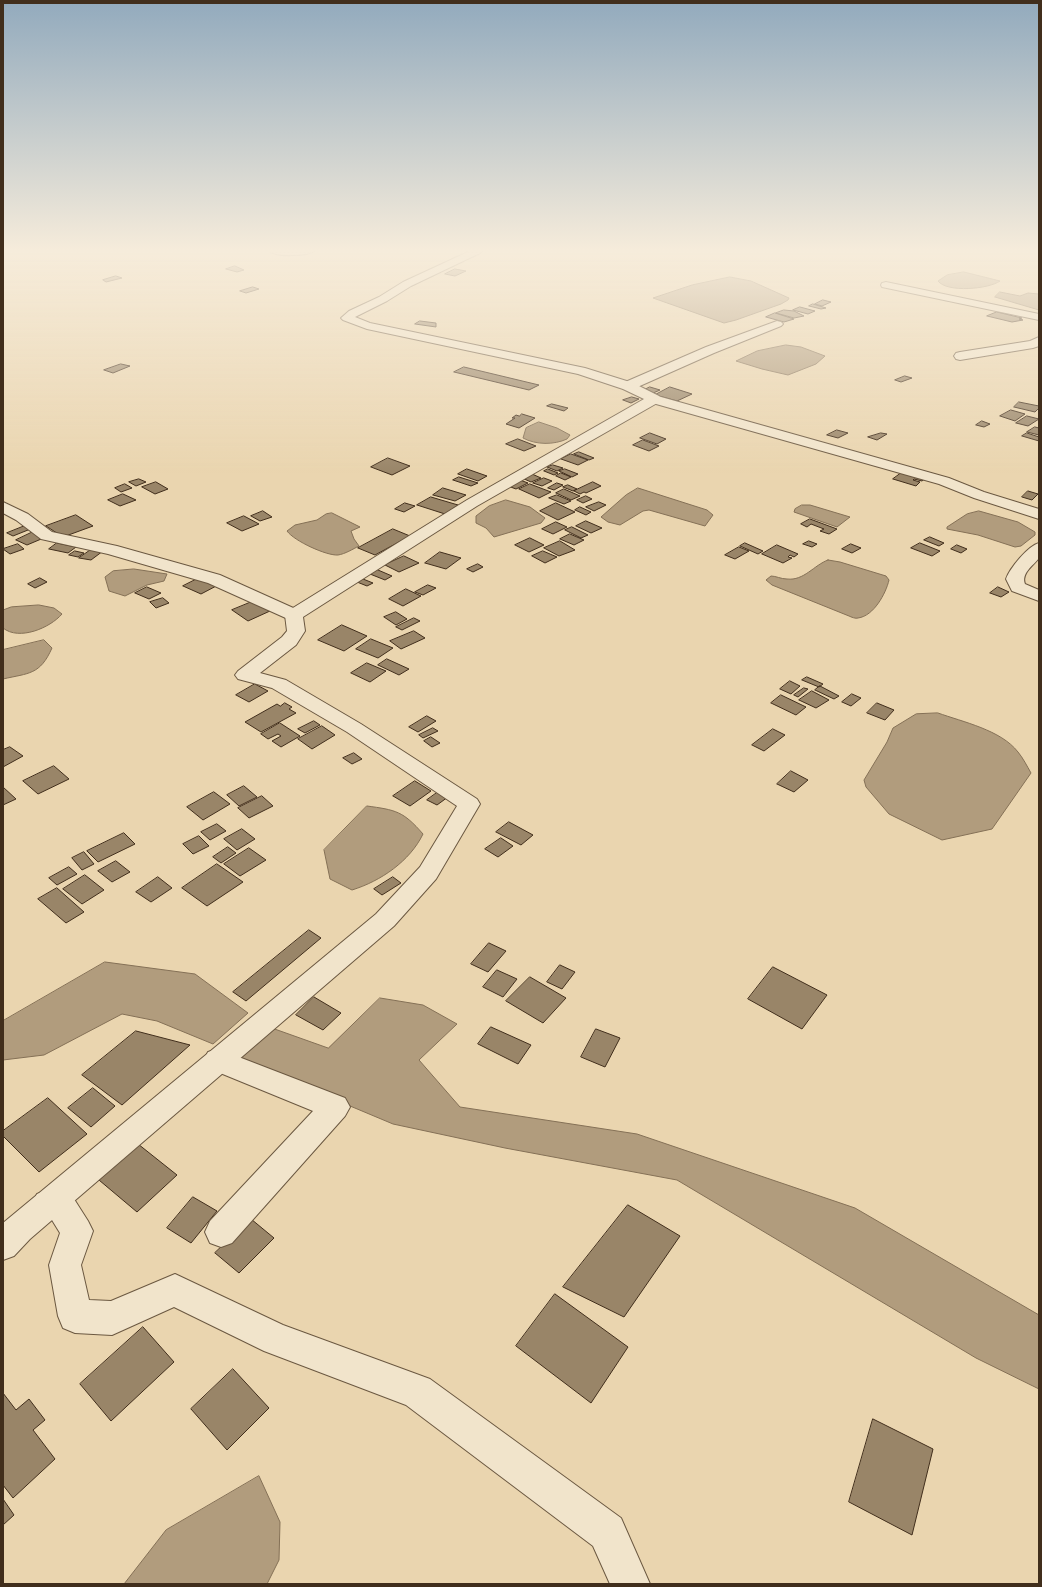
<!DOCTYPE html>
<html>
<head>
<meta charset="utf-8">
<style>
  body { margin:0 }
  #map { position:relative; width:1042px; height:1587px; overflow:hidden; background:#ead5af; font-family:Vollkorn,serif }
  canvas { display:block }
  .frame { position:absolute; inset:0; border:4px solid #412e1c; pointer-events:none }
</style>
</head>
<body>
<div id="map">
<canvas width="1042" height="1587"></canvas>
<div class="frame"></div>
</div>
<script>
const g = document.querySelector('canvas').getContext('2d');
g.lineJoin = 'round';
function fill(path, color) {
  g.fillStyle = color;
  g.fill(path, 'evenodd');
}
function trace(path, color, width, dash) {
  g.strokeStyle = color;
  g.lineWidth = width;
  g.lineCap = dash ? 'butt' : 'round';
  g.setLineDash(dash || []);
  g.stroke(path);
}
const water = new Path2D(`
  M964 272 1000 281C989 289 947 293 938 281L947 275Z
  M730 277 751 281 789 298 788 300 781 304 736 320 724 323 653 298 692 285Z
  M1000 292 1020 296 1028 293 1039 294V310L995 297Z
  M786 345 801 347 825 356 816 364 788 375 762 369 736 361 757 351Z
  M539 422 557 428 570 435 567 439C554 445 536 445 523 438L526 428Z
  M638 488 707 510 713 515 705 526 649 510 643 511 620 525 608 522 601 517 626 495Z
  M506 500 530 507 545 518 541 523 494 537 486 528 476 523V516L489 506Z
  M802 505H810L850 517 837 527 794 512 795 509Z
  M979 511 1018 522 1035 532V535L1021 546 1015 547 978 535 947 529V527L967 514Z
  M332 513 360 527 351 531 354 539 359 546C353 549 345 554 338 555 327 556 294 541 287 531L295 525 317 520 326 514Z
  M828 560 840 562 886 576 889 580C886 593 874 616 858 618 856 619 851 617 849 616L772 585 766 580 771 576C776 576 781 579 787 579 804 581 814 565 828 560Z
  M134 569 167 574 164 581 147 585 125 596 109 591 105 577 113 571Z
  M39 605 54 608 62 614C50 628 19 641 3 628V610L11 607Z
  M44 640 52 648C40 675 29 673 3 679V650Z
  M938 713C963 722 1001 730 1018 752 1023 758 1027 766 1031 773L992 829 942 840 889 814 866 787 864 780 887 742 893 728 916 714Z
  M367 806C396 810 403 811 423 834 410 861 381 881 352 890L330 879 324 850Z
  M105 962 195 974 248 1013 213 1044 157 1021 122 1014 44 1055 3 1060V1021Z
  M380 998 423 1005 457 1024 419 1060 460 1107 637 1134 855 1208 1039 1315V1389L976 1358 677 1180 505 1148 393 1124 238 1059 269 1027 328 1048Z
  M259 1476 280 1522 279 1560 267 1584H124L166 1530Z`);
fill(water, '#b19c7d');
trace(water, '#847056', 1);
const building = new Path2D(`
  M235 266 244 270 237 272 226 269Z
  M455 269 466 271 455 276 445 274Z
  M116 276 122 278 106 282 103 280Z
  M253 287 259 289 246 293 240 291Z
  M823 300 831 302 822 306 815 304Z
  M813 304 826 308 821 309 809 306Z
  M800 307 815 311 808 314 793 310Z
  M784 310 794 311 804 316 794 318 776 313Z
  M997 312 1022 318 1019 319 1023 320 1012 322 987 316Z
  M775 313 794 319 784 322 766 317Z
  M420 321 436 323V327L415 324Z
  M121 364 130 366 113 373 104 370Z
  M464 367 539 385 529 390 454 372Z
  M905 376 912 378 901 382 895 380Z
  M650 387 660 390 651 394 642 391Z
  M670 387 692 394 677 401 655 395Z
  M632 397 639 399 631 403 623 400Z
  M1019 402 1039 406V408L1035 412 1014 407Z
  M552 404 568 408 564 411 547 406Z
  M1011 410 1025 414 1015 421 1000 416Z
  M522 414 535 418 519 428 506 424 515 418H512L516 415 519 416Z
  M1027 416 1039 419 1028 426 1016 423Z
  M982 421 990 424 984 427 976 425Z
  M1035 427 1039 428V435L1027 432Z
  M837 430 848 433 838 438 827 435Z
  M650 433 666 439 657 444 640 438Z
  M881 433 887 434 877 440 868 437Z
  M1027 433 1039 437V441L1022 436Z
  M518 439 536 446 524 451 506 444Z
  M643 440 659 446 649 451 633 445Z
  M579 452 594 458 589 460 574 454Z
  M571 454 588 460 578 465 561 459Z
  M388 458 410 466 392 475 371 467Z
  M553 465 563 468 557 471 547 467Z
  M467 469 487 476 478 481 458 474Z
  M548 469 558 473 554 475 544 471Z
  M565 469 578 474 572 477 559 471Z
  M904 471 927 477 922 481 914 479 913 480 920 482 916 486 893 479Z
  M561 473 571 477 565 480 556 476Z
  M532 474 541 478 531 482 522 478Z
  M459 477 478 483 471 486 453 480Z
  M544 478 552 481 542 486 533 483Z
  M139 479 146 482 136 486 129 482Z
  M520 480 528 483 516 489 508 486Z
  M156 482 168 489 155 494 142 487Z
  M593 482 601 486 586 493 584 492 580 494 574 491Z
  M557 483 563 485 554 490 548 488Z
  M125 484 132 488 121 492 115 488Z
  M530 484 551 492 539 498 519 489Z
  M568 485 577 489 573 491 563 487Z
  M443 488 466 495 455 501 433 495Z
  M564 489 580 496 571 500 556 493Z
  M1028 491 1038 494 1032 500 1022 497Z
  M123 494 136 500 120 506 108 500Z
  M557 495 571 501 564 504 549 498Z
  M586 496 592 499 583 503 577 500Z
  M431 497 458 505 445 514 417 505Z
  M599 502 606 505 594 511 586 507Z
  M405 503 415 506 404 512 395 509Z
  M556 503 575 512 558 520 540 511Z
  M580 507 591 512 586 515 575 510Z
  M263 511 272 517 260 521 251 516Z
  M76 515 93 526 63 537 46 526Z
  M244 516 259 524 242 531 227 523Z
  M810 519 837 529 829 534 820 531 824 529 811 524 807 527 801 524Z
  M586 521 602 528 591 533 576 526Z
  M556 522 567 527 553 534 542 529Z
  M27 525 33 528 13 536 7 533Z
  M572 527 588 535 581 538 565 530Z
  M393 529 410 536 375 555 358 548Z
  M35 531 46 537 27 545 16 540Z
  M570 534 584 540 574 545 560 539Z
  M930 537 944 543 939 546 924 540Z
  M530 538 544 545 529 552 515 545Z
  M560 541 575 550 559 556 544 548Z
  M809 541 817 544 812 547 803 544Z
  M57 543 76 547 68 553 49 549Z
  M745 543 763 551 758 554 740 546Z
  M920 543 940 551 932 556 911 548Z
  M18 544 24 549 10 554 3 549Z
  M851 544 861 548 852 553 842 549Z
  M777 545 798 554 794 557 790 555 788 557 792 558 783 563 762 554Z
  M957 545 967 549 961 553 951 549Z
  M739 547 749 551 735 559 725 555Z
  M92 549 103 551 91 560 79 558Z
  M75 551 84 553 78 557 69 555Z
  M543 551 557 557 545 563 532 556Z
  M440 552 461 558 446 569 425 563Z
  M404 556 419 563 399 572 385 565Z
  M478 564 483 567 473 572 467 569Z
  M378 570 392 576 385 580 370 574Z
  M203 576 220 584 201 594 183 586Z
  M40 578 47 582 35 588 28 584Z
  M363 579 373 583 367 586 357 582Z
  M428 585 436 588 423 595 415 592Z
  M147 587 161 593 149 599 135 593Z
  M998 587 1009 592 1001 597 990 593Z
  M406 589 421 596 403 606 389 599Z
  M163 598 169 603 156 608 150 602Z
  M254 601 270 611 248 621 232 610Z
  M396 612 407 619 396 625 384 617Z
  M414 618 420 621 402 630 396 627Z
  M342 625 367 636 344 651 318 640Z
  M414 631 425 638 401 649 390 641Z
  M371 639 393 648 378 658 356 649Z
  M387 659 409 669 399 675 378 665Z
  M367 663 386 671 370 682 351 673Z
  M807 677 823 684 819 687 802 680Z
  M790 681 800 686 791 694 780 689Z
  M255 684 268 691 249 702 236 695Z
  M820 686 839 696 834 699 815 690Z
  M804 688 808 689 798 697 794 695Z
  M812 691 829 700 816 708 799 700Z
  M852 694 861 698 851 706 842 702Z
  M781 695 806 707 796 715 771 703Z
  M285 703 292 707 289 709 296 713 261 732 245 722 277 704 280 706Z
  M877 703 894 710 885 720 867 713Z
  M427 716 436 721 418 732 409 727Z
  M314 721 320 725 305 733 298 729Z
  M280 723 300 736 281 747 272 741 281 736 278 734 268 739 261 734Z
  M322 726 335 735 312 749 298 739Z
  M433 728 438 731 423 738 419 735Z
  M773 729 785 735 764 751 752 745Z
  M431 737 440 743 432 747 424 741Z
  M10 747 23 756 3 767V750Z
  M354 753 362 759 352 764 343 758Z
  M54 766 69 779 38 794 23 781Z
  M791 771 808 780 794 792 777 784Z
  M415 781 431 791 410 806 393 796Z
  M244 786 257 797 239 806 227 795Z
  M3 787 16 799 3 805Z
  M214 792 230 804 203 820 187 807Z
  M438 792 448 797 437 805 427 800Z
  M262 796 273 806 249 818 238 808Z
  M509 822 533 835 521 845 496 832Z
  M217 824 226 831 210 840 201 832Z
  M242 829 255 839 237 850 224 839Z
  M124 833 135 844 98 862 87 851Z
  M199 836 209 846 193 854 183 844Z
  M501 838 513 846 498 857 485 849Z
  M228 847 236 853 221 863 213 857Z
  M249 848 266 860 240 876 224 864Z
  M84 852 94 864 82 870 72 858Z
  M116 861 130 872 112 882 98 871Z
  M217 864 243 882 207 906 182 888Z
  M69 867 77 874 57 885 49 878Z
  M85 875 104 890 82 904 63 889Z
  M158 877 172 888 151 902 136 892Z
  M393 877 401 883 382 895 374 889Z
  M57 888 84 912 66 923 38 899Z
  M309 930 321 938 246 1001 233 992Z
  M489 943 506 951 488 972 471 964Z
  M560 965 575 972 562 989 547 982Z
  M773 967 827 995 802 1029 748 999Z
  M497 970 517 979 503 997 483 987Z
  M530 977 566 998 543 1023 506 1001Z
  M314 997 341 1013 323 1030 296 1015Z
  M491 1027 531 1045 518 1064 478 1044Z
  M596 1029 620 1038 605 1067 581 1057Z
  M136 1031 190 1045 122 1105 82 1075Z
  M93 1088 115 1106 91 1127 68 1108Z
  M48 1098 87 1134 39 1172 3 1136V1131Z
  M133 1140 177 1175 137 1212 93 1175Z
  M193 1197 217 1211 191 1243 167 1228Z
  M628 1205 680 1236 624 1317 563 1287Z
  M251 1219 274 1238 239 1273 215 1253Z
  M555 1294 628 1347 591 1403 516 1346Z
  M143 1327 174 1362 111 1421 80 1384Z
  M233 1369 269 1408 227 1450 191 1409Z
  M3 1393 16 1410 29 1399 45 1420 33 1430 55 1459 13 1498 3 1485Z
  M873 1419 933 1449 912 1535 849 1502Z
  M3 1499 14 1515 3 1525Z`);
fill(building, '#998568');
trace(building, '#412e1c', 1);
const minor = new Path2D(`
  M269 251H314C308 256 275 257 269 251Z
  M886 282 1039 314V320L882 287 881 285 882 283Z
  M777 321 781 322 783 324 781 326 714 353 633 389H623L622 386 623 383 706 347Z
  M1039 337V346L1033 348 960 360 956 359 954 356 956 353 960 352 1030 341Z
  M654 395 949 478 984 492 1039 509V519L974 498 939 484 649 402 647 399 649 396Z
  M3 502 28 514 52 532 117 546 220 575 300 611 303 615 300 619 294 620 288 619 208 583 108 554 41 539 16 520 3 513Z
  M1039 543V558C1033 566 1021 573 1025 584L1039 590V601L1012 591 1006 579C1010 568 1028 546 1039 543Z
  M218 1049 345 1098 350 1107 345 1116 232 1243 221 1247 210 1243 205 1232 210 1221 313 1111 208 1068 204 1060 208 1052Z
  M48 1190 74 1199 88 1221 93 1231 81 1265 89 1300 111 1301 175 1274 283 1325 430 1379 621 1518 650 1584H610L593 1546 406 1405 264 1351 174 1307 112 1335 75 1333 63 1328 58 1316 49 1265 60 1233 52 1220 37 1214 32 1204 37 1194Z`);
const tertiary = new Path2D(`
  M470 251H482L480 253 411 286 387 301 355 317 370 323 585 368 633 383 659 396 661 399 659 402 477 506 303 617 305 631 296 645 260 673 286 680 361 724 477 799 480 804 436 879 394 926 30 1239 14 1256 3 1260V1223L376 914 420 867 457 806 347 732 272 688 238 679 235 675 238 671 282 637 287 631 285 615 288 611 467 500 644 399 623 389 578 374 367 329 343 320 341 318 349 311 379 297 403 282Z`);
trace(minor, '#6b5841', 2);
trace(tertiary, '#6b5841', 2);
fill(minor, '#f1e4cb');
fill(tertiary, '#f1e4cb');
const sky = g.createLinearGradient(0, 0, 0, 473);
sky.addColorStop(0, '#92aabd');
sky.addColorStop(0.53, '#f6ecdb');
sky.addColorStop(1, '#f6ecdb00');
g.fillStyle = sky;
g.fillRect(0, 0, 1042, 473);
</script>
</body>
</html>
